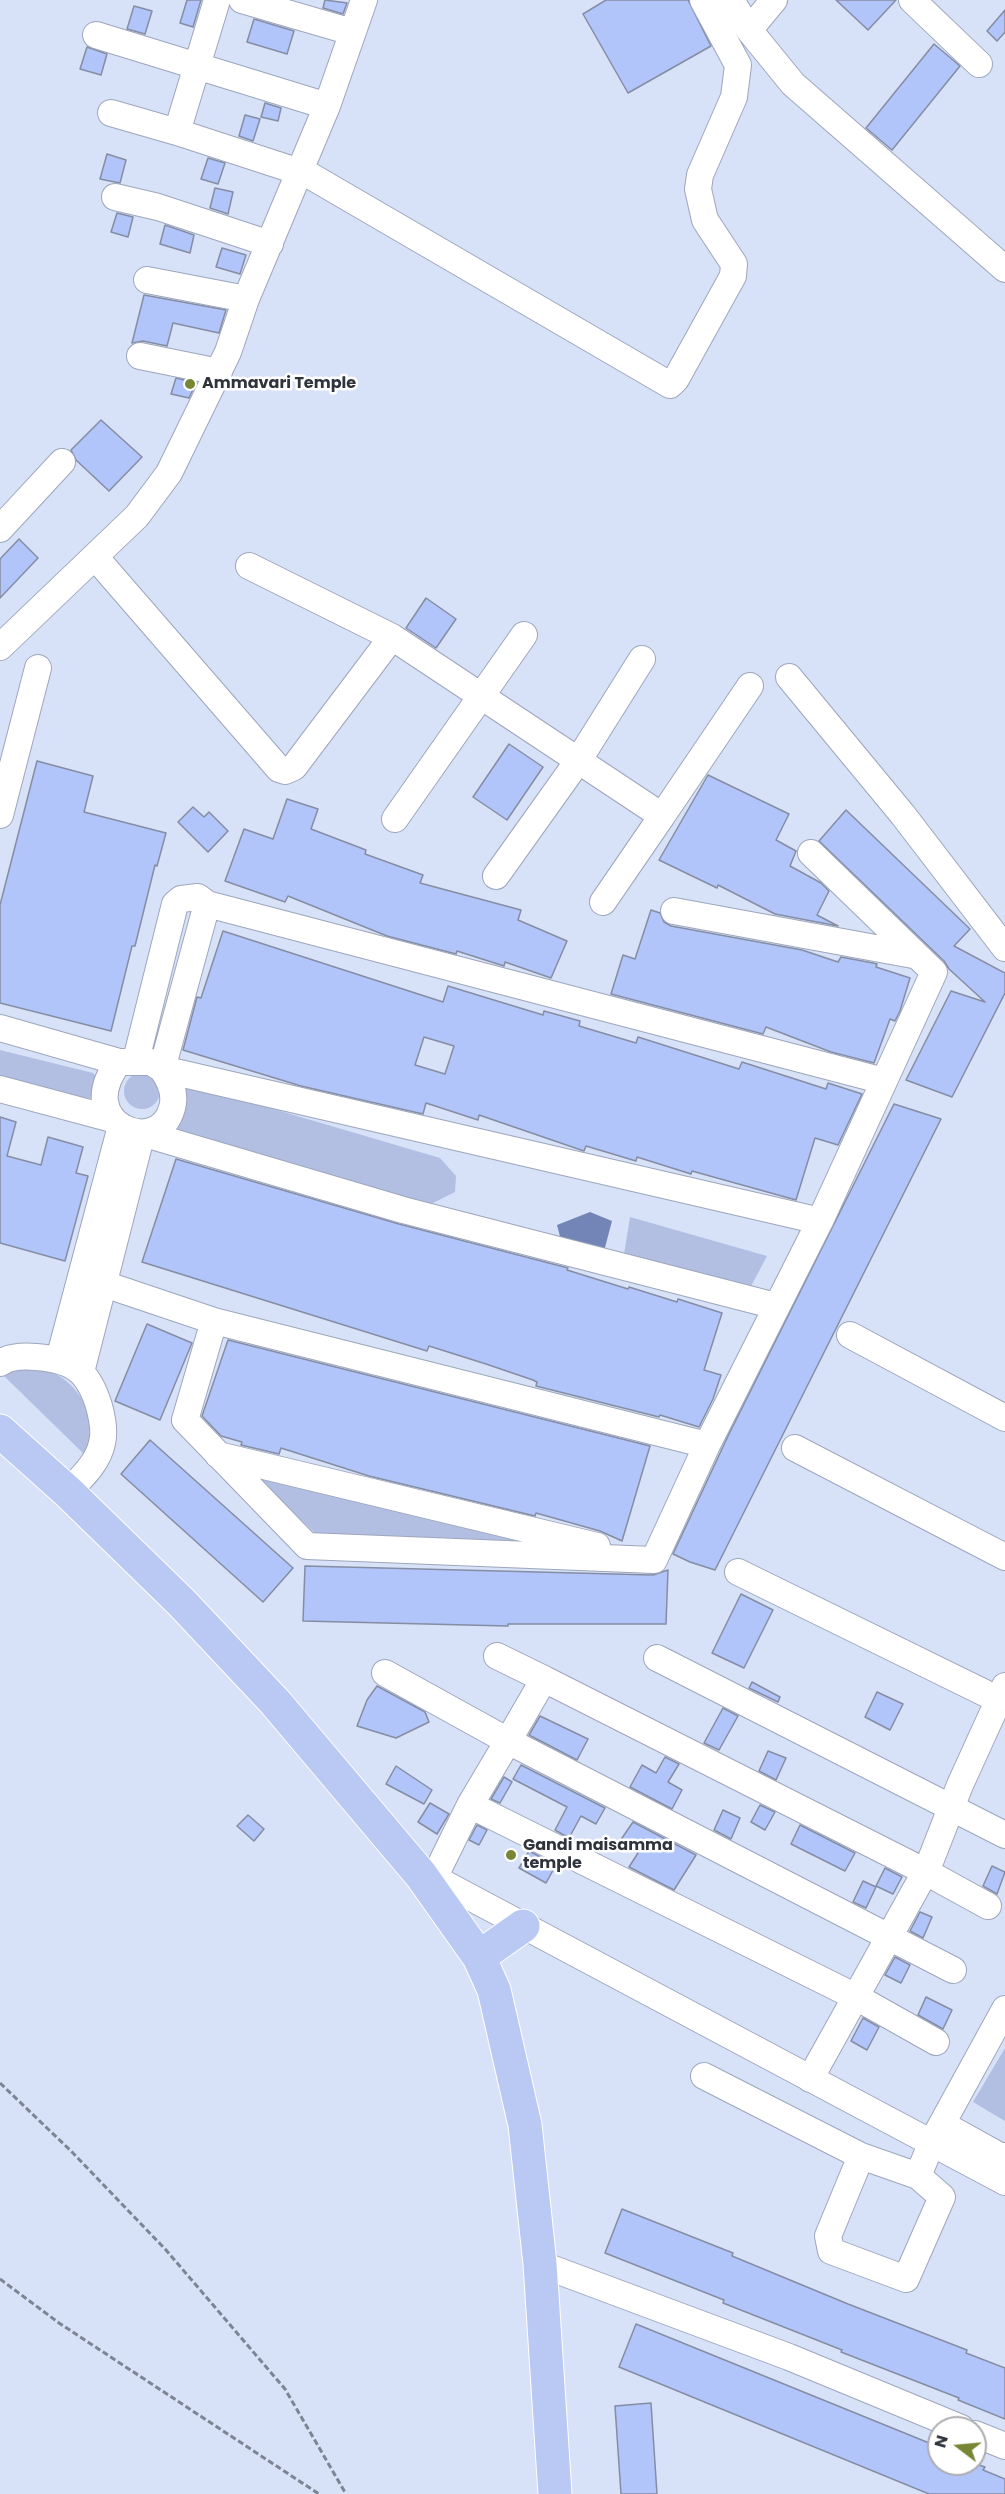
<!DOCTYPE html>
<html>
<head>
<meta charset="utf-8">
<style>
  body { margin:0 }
  #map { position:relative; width:1005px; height:2494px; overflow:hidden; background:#d7e1f8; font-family:Poppins,sans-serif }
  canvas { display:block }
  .north { position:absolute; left:927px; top:2416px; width:60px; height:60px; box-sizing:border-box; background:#fff; border:2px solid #acadb1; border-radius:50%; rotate:286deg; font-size:16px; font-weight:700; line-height:24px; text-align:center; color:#2f333c }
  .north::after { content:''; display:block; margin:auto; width:21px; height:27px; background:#778634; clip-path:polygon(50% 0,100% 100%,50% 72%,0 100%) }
</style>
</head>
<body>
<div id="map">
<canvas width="1005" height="2494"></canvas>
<div class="north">N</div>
</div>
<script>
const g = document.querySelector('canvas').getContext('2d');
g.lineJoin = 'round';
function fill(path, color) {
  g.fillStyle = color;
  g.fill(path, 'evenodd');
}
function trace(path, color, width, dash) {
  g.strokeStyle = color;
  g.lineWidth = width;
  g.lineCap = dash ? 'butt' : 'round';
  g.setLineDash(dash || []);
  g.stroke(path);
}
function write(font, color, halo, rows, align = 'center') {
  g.font = font + ' Poppins,sans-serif';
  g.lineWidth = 5;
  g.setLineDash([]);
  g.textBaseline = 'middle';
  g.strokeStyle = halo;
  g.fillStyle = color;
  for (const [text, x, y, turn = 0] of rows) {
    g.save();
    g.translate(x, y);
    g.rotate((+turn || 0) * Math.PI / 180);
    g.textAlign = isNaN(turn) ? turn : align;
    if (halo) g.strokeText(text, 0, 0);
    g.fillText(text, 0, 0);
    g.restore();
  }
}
fill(new Path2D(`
  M0 1050 93 1073 98 1078 96 1096 83 1100 0 1078Z
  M124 1091a18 18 0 1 1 36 0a18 18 0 1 1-36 0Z
  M185 1083 440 1158 456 1176 455 1192 421 1209 170 1134Z
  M630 1217 767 1256 741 1305 622 1267Z
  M13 1368C24 1368 37 1367 47 1370 73 1379 95 1409 92 1437 91 1443 87 1450 85 1455L3 1375Z
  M254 1475 554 1547 315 1533Z
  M1005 2048V2121L973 2102Z`), '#b2bfe3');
fill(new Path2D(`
  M590 1212 612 1221 603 1255 562 1244 557 1225Z`), '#7285b6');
const building = new Path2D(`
  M187 0H201L193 27 180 23Z
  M325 0 347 3 343 14 323 8Z
  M606 0H688L711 46 628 93 583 14Z
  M836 0H896L868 30Z
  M134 6 152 11 145 34 127 29Z
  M1005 10V32L997 41 987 31Z
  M254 19 294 31 287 54 247 42Z
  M934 44 960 66 892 150 866 128Z
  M87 47 107 54 101 75 80 69Z
  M265 103 281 108 278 121 261 117Z
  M245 115 260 119 253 141 239 136Z
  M107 154 126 160 120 183 100 179Z
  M208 158 225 163 218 184 201 179Z
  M215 188 233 192 228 214 210 208Z
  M117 213 133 217 128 237 111 232Z
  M165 225 194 235 190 253 160 244Z
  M222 248 246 255 240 274 216 267Z
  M144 295 226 310 219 333 173 323 167 346 143 341 132 343Z
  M176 378 196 383 189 398 171 394Z
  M101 420 142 457 109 491 76 460 71 450Z
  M19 539 38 558 0 598V559Z
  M426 598 456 619 436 648 406 628Z
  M509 744 543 767 507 820 473 797Z
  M37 761 93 776 84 812 166 833 157 866 155 865 135 946H132L111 1031 0 1003V905Z
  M708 775 789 814 776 840 796 851 790 866 821 883 829 891 817 915 838 926 775 914 718 885 717 888 659 860Z
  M287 799 318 809 311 829 366 850 365 854 423 875 420 883 521 910 518 920 567 941 551 978 505 962 504 966 457 951 456 954 387 936 288 896 285 902 225 881 244 829 273 839Z
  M193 807 204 817 209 812 228 831 208 852 178 822Z
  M846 810 970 929 954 946 1005 973V993L952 1097 906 1080 951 991 985 1002 949 969 944 961 819 841Z
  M651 910 660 913 664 922 671 926 802 950 838 962 841 957 873 963 877 964 876 967 910 978 900 1011 895 1021 890 1019 874 1063 831 1052 766 1027 763 1034 611 994 623 955 635 959Z
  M223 931 443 1002 448 986 543 1015 544 1011 580 1021 579 1026 636 1043 638 1037 739 1069 742 1062 826 1089 828 1083 862 1094 838 1145 815 1138 796 1200 692 1171 691 1174 637 1157 636 1161 586 1146 584 1151 479 1115 478 1120 426 1103 423 1114 301 1086 183 1050 197 997 201 998ZM424 1037 454 1046 445 1074 415 1065Z
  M894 1104 941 1119 715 1570 690 1562 673 1554 728 1436Z
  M0 1117 16 1122 7 1156 41 1165 48 1137 83 1147 76 1173 88 1176 65 1261 0 1243Z
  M176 1159 399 1224 568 1268 567 1270 628 1289 629 1287 677 1302 678 1299 722 1313 704 1370 721 1375 713 1399 699 1427 660 1415 659 1417 536 1386 537 1382 533 1380 486 1364 429 1346 427 1351 142 1262Z
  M147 1324 192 1343 160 1420 115 1401Z
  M228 1340 650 1446 622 1541 600 1531 536 1513 535 1516 369 1476 281 1448 279 1454 241 1445 242 1442 221 1436 202 1416Z
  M150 1440 293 1568 263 1602 121 1474Z
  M305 1566 653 1575 668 1570 666 1624H508V1626L303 1621Z
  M741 1594 773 1610 744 1668 712 1653Z
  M752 1682 780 1697 778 1702 749 1688Z
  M377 1686 425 1712 429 1722 396 1738 357 1726 367 1700Z
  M877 1692 903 1704 890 1730 865 1717Z
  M723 1708 738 1716 719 1750 704 1743Z
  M540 1716 588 1739 577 1760 529 1735Z
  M768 1751 786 1758 776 1780 759 1771Z
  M665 1757 679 1764 668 1782 682 1790 672 1809 630 1787 642 1765 656 1773Z
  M521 1765 605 1808 596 1824 581 1816 569 1838 555 1830 567 1807 513 1779Z
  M396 1766 432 1790 424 1804 386 1784Z
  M504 1777 512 1782 500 1803 491 1799Z
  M430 1803 449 1814 437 1834 418 1822Z
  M760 1805 775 1812 765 1830 751 1822Z
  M723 1810 740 1818 731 1839 714 1830Z
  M248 1815 264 1829 254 1841 237 1826Z
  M633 1822 696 1855 674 1890 629 1867 638 1853 620 1841Z
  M477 1825 487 1830 479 1845 469 1840Z
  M800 1825 855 1853 845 1871 791 1844Z
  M529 1851 556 1865 546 1883 519 1868Z
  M992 1866 1005 1872 997 1894 983 1886Z
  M885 1868 902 1877 893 1894 876 1886Z
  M863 1881 876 1887 866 1908 853 1902Z
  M920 1912 932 1917 923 1938 910 1931Z
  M895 1957 910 1965 901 1983 885 1975Z
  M926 1997 952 2010 943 2029 918 2015Z
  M863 2018 879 2027 867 2050 851 2041Z
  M622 2209 733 2253 732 2256 848 2304 967 2350 966 2353 1005 2368V2419L958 2400 959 2398 841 2352 842 2350 723 2303 724 2300 605 2253Z
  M636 2324 939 2447V2464H976L985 2467 983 2470 1005 2479V2494H929L619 2367Z
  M651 2403 657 2494H621L615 2406Z`);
fill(building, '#b1c5fb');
trace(building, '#858da3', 1.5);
const minor = new Path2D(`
  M242 0 352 32
  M731 0 749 30 793 84 1005 269
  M912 0 979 64
  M749 30 774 0
  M96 35 327 106
  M111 113 177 132 309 175 670 385 676 379 733 276 734 264 705 220 698 189 700 175 734 97 738 65 703 0
  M177 132 217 0
  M115 197 158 207 270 244
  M147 280 246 299
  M140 356 219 372
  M0 529 62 462
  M96 558 279 769 285 771 294 767 392 637
  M249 566 392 637 662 816 750 686
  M0 647 137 516 169 473 228 352 246 299 327 106 364 0
  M789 677 903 815 1005 948
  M0 815 38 668
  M395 819 524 635
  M496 876 578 761 642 659
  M603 902 662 816
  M674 911 913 955
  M0 1028 119 1062
  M136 1060 175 904 181 899 198 897 207 904 884 1081
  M162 1069C170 1080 176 1094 172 1108 158 1159 71 1123 119 1062H151L162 1069 820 1221
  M162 1069 207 904
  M0 1089 112 1119
  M104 1284 214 1321 707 1445
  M214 1321 185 1420 307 1546 654 1560 707 1445 820 1221 934 972 811 853
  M850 1335 1005 1418
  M59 1359 121 1126
  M0 1363C10 1356 24 1356 36 1357 73 1360 88 1370 99 1406 102 1417 105 1432 102 1443 98 1463 81 1478 68 1492
  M81 1372 142 1133 403 1210 776 1306
  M795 1448 1005 1557
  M218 1455 597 1546
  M738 1572 999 1700
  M497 1656 544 1679
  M657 1658 1005 1835
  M385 1673 508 1741 544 1679 926 1872 988 1906
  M470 1805 856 1997 936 2042
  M421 1875 434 1878 1005 2182
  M434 1878 470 1805 508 1741 953 1970
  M704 2076 861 2156
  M810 2079 928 1867 960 1785 1005 1686
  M942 2124 1000 2156H1005
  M918 2176 861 2156 828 2236 831 2251 906 2279 942 2197 918 2176 932 2142 1005 2009
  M540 2264 789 2357 961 2428
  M975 2434 1005 2446`);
const major = new Path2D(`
  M0 1431 68 1492 182 1603 275 1702 421 1875 479 1957 494 1990 525 2125 540 2264 555 2494
  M479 1957 523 1926`);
trace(minor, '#9da6bc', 28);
trace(major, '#fff', 35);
trace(new Path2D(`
  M0 2083 71 2151 166 2250 285 2389 346 2494
  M0 2279 59 2323 319 2494`), '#7d8493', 3, [6, 3]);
trace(minor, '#fff', 26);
trace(major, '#bac9f3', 33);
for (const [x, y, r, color] of [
  [190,384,6,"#778634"],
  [511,1855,6,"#778634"]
]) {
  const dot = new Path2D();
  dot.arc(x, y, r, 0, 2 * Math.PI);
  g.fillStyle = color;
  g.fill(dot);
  trace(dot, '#fff', 2);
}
write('bold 16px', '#2f333c', '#fff', [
  ["Ammavari Temple",202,384],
  ["Gandi maisamma",523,1846],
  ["temple",523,1864]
], 'left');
</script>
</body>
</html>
